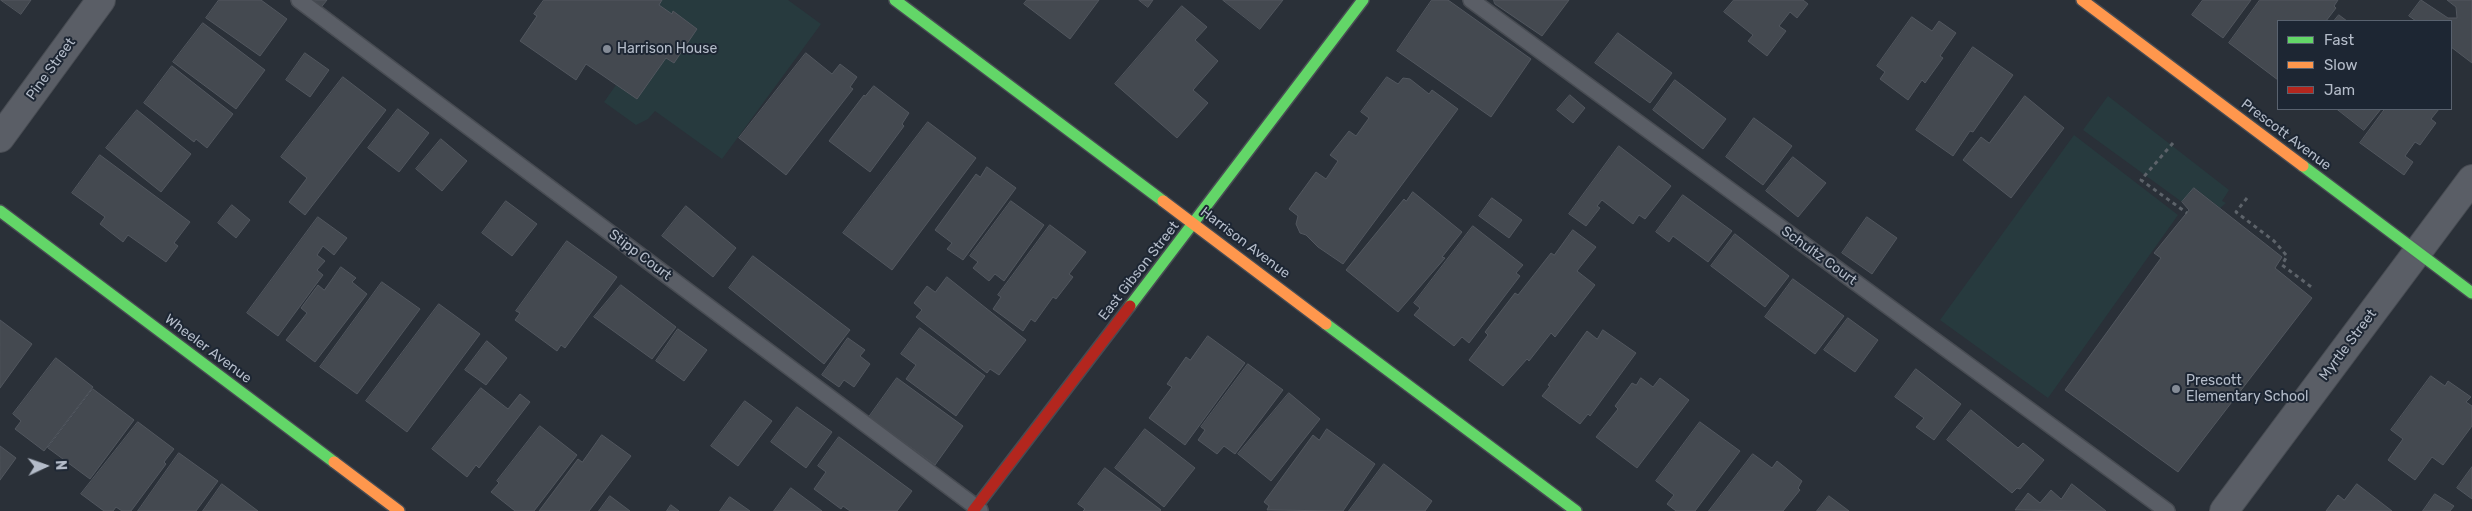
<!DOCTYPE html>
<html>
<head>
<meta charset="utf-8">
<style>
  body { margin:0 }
  #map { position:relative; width:2472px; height:511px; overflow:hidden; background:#2a3038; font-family:Rubik,sans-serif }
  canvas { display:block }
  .legend { position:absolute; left:2277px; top:20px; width:175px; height:90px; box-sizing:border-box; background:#1d2633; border:1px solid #59626f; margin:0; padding:6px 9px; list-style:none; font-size:15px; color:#b4bcc9 }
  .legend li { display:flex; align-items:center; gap:10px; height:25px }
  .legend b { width:25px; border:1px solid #59626f }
  .north { position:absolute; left:20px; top:441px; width:50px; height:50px; -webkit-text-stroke:4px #1d2633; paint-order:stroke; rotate:87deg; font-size:14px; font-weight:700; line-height:20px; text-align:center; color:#b4bcc9 }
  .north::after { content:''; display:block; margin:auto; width:18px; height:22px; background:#b4bcc9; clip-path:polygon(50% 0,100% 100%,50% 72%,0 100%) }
</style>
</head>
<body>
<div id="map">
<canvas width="2472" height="511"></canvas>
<ul class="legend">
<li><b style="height:6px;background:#63d668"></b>Fast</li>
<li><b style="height:6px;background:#ff974d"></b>Slow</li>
<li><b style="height:6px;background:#b3261e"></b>Jam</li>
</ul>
<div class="north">N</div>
</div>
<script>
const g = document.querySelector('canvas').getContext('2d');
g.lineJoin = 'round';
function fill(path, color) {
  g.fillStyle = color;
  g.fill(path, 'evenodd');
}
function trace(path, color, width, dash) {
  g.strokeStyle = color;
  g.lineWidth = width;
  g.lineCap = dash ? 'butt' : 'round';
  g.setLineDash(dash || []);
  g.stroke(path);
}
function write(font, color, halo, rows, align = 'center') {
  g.font = font + ' Rubik,sans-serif';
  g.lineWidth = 4;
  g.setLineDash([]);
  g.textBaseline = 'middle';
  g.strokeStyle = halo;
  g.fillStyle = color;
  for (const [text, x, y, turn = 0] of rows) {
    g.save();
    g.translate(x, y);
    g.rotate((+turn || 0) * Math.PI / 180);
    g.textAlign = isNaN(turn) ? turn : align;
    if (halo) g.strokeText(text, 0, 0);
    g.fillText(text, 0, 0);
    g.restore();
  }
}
fill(new Path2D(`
  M662 0H788L821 24 722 159 655 111 648 119 636 125 604 102 616 85 637 99 666 58 674 63 697 29 673 11 672 14 659 5Z
  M2108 96 2229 190 2222 201 2226 203 2220 208 2195 188 2182 202 2083 130Z
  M2074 135 2178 215 2048 398 1940 320Z`), '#273a3e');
const building = new Path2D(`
  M1 0H31L21 14Z
  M219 0H261L287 19 260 56 206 18Z
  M306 0H327L319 10Z
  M544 0H662L659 5 672 14 673 11 697 29 674 63 666 58 637 99 586 64 576 80 520 41 537 16 534 14Z
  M1027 0H1099L1070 39 1024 4Z
  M1139 0H1153L1148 7Z
  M1223 0H1283L1260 29Z
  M1432 0H1448L1531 59 1491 117 1397 51Z
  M1494 0H1569L1542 36 1495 4Z
  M1734 0H1803L1808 4 1797 18 1790 12 1779 26 1786 31 1767 56 1748 41 1753 35 1724 12Z
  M2203 0H2251L2223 38 2192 15Z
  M2260 0H2338L2334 6 2336 8 2326 21H2278V80L2229 43Z
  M2421 0 2448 18H2457L2456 7 2447 0H2472V63L2451 47V21H2416L2409 16Z
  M1182 6 1207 27 1195 40 1218 61 1193 90 1208 103 1177 138 1115 84Z
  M2339 15 2347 21H2334Z
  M1912 17 1932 31 1939 21 1956 33 1940 56 1943 58 1925 83 1922 80 1908 100 1880 79 1885 72 1877 66Z
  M203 23 265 70 236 109 173 62Z
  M1618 33 1672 73 1650 103 1595 63Z
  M1973 47 2013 75 1973 132 1970 131 1953 156 1916 130Z
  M305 53 329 70 310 97 286 80Z
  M806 53 832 74 840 64 857 77 850 87 853 89 786 175 739 138Z
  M172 66 233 114 207 148 196 139 194 142 144 103Z
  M343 77 386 110 305 215 289 202 307 178 281 157Z
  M1387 77 1398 84 1403 78 1410 79 1429 94 1432 90 1458 109 1343 264 1318 247 1306 235 1300 233 1296 224 1298 216 1289 209 1316 172 1326 179 1338 161 1330 155 1349 131 1356 136 1369 118 1361 112Z
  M1675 80 1726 119 1703 149 1653 110Z
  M874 86 909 113 902 124 904 126 870 172 829 141 864 95 865 96Z
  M1570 95 1585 108 1573 123 1557 110Z
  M2025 96 2064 128 2011 198 1963 160 1981 137 1989 143Z
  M398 109 429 133 399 172 368 148Z
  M2337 109H2381L2364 130Z
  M2385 109H2439L2431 119 2436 123 2420 145 2415 142 2405 156 2413 162 2404 175 2360 143Z
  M137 110 191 154 161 192 106 148Z
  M1754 118 1792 146 1763 185 1726 157Z
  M928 122 976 158 892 270 843 233Z
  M441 139 467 161 442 191 416 169Z
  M1619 146 1671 186 1645 219 1639 215 1633 224 1602 200 1597 206 1600 208 1586 226 1569 214Z
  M100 155 190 222 174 243 178 246 166 262 128 235 123 242 100 224 105 217 72 193Z
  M1793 157 1826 183 1798 217 1766 191Z
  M987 167 1016 188 963 260 947 249 952 243 935 230 976 174 980 177Z
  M2194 188 2282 257 2275 268 2312 298 2178 472 2065 390 2161 258 2154 253 2189 210 2182 202Z
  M1413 192 1462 232 1442 257 1445 258 1398 312 1346 270 1404 199 1406 201Z
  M1683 195 1732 231 1708 262 1673 236 1669 242 1656 232Z
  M1492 198 1522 220 1509 238 1479 216Z
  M506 201 537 224 512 256 482 233Z
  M1011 201 1044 225 1004 281 995 274 989 281 973 268 978 262 970 256Z
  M232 205 250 220 236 238 218 223Z
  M686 206 736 248 713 277 662 236Z
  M318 217 347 238 334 255 323 246 317 255 325 261 317 270 323 275 278 336 247 313Z
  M1867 217 1897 238 1872 274 1842 253Z
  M1050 225 1086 252 1069 274 1073 277 1056 299 1053 297 1035 322 1031 319 1023 331 993 309 1001 297 998 295Z
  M1473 226 1523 265 1516 273 1520 276 1469 343 1462 337 1454 346 1414 315 1420 308 1414 303Z
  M1573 230 1596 247 1577 271 1595 285 1555 337 1551 333 1529 361 1527 359 1503 386 1469 360 1488 335 1485 332 1515 293 1518 295 1551 253 1554 255Z
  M1735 234 1789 276 1765 307 1711 266Z
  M567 241 617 277 565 348 561 345 557 351 515 320 520 313 516 311Z
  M753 256 850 330 824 364 729 288Z
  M341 267 356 278 352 282 367 294 315 362 286 340 307 313 301 308 318 285 324 290Z
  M947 277 1026 340 999 375 990 369 987 373 916 317 922 310 914 303 927 286 935 292Z
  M1793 279 1844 316 1815 354 1765 317Z
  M382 282 420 309 357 394 320 367Z
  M621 285 676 327 652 359 594 317Z
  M439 304 480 334 407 432 366 401Z
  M1848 318 1878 340 1855 372 1824 350Z
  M0 320 32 344 0 388Z
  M920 328 985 376 956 416 906 379 916 365 901 354Z
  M678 329 707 350 684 381 656 361Z
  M1603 330 1636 353 1590 416 1588 414 1580 424 1542 396 1550 386 1548 385 1587 331 1597 339Z
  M1208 336 1245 363 1185 445 1149 418 1172 387 1167 384 1186 357 1190 360Z
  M848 338 865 350 860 356 870 364 854 387 844 380 839 387 822 375Z
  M487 341 507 358 486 385 465 370Z
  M56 358 93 387 44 451 15 429 21 421 13 414Z
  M1248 364 1283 390 1235 454 1224 446 1217 454 1198 440 1205 430 1201 427Z
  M1916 369 1961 404 1934 440 1916 427 1924 418 1895 397Z
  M2431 376 2445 386 2448 381 2471 397 2466 402 2472 406V426L2443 465 2432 457 2415 480 2388 460 2403 439 2391 430Z
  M897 378 963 426 935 465 869 417Z
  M1641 378 1653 387 1660 378 1689 400 1637 468 1596 437 1618 409 1615 406 1632 383 1636 385Z
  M481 388 508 409 520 394 530 402 479 468 476 465 467 477 432 449Z
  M93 389 134 420 90 479 48 448Z
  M1289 393 1320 419 1271 481 1238 454Z
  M745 401 772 421 738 466 711 446Z
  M797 407 832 432 806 468 771 442Z
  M1971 410 2018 448 2023 443 2044 460 2020 489 2017 488 2012 493 1947 440Z
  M138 422 174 449 164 462 166 464 131 511H122L116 507 113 511H104L81 494Z
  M1700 422 1740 451 1695 511H1676L1667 504 1674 495 1656 481Z
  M540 426 577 455 534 511H515L491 492 499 483 497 481Z
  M1145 429 1195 468 1164 507 1115 468Z
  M1327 429 1375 464 1343 511 1267 510 1269 506 1264 502 1313 435 1319 440Z
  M602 435 631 456 589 511H539L578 459 582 462Z
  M839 437 912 491 897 511H850L843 506 841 509 814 489 826 472 818 466Z
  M0 446 16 458 0 480Z
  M179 453 218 481 196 511H138Z
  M1753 454 1772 468 1777 461 1802 481 1798 488 1800 490 1783 511H1709Z
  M1384 464 1432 501 1425 511H1349Z
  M2472 467V499L2457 488Z
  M1105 468 1161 510 1160 511H1083L1085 509 1078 504Z
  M222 484 258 511H203Z
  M2072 484 2106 511 2015 510 2028 493 2040 503 2051 490 2061 499Z
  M2357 484 2392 511H2326L2338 495 2344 500Z
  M791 488 822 511H774Z
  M2435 494 2454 506 2450 511H2423Z
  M610 496 630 511H599Z
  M1829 496 1849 511H1817Z
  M730 497 750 511H720Z
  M671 505 679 511H667Z`);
fill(building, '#444950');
trace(building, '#52575f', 1);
const lane = new Path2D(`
  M299 0 980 510
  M1471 0 2167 511`);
const street = new Path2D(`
  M0 138 101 0
  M2224 511 2472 179`);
const fast = new Path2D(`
  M895 0 1163 201
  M2303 166 2472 293
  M0 211 334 462
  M1130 306 1363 0
  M1326 324 1576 511`);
const slow = new Path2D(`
  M2082 0 2303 166
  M1163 201 1326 324
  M334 462 399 511`);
const jam = new Path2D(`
  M973 511 1130 306`);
trace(lane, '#484c53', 18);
trace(street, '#484c53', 30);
trace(fast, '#484c53', 14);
trace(slow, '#484c53', 14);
trace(jam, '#484c53', 14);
trace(new Path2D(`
  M2173 143 2141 180 2187 213
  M2247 198 2236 212 2274 241 2287 256 2282 265 2314 289`), '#5d636a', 3, [4, 4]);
trace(lane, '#5a5e66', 15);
trace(street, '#5a5e66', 28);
trace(fast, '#63d668', 11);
trace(slow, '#ff974d', 11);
trace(jam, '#b3261e', 11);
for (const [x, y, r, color] of [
  [607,49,5,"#848b96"],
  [2176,389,5,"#848b96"]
]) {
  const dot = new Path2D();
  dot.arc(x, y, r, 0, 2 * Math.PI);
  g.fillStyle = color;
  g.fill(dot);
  trace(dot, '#1d2633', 2);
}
write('14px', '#b4bcc9', '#1d2633', [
  ["Harrison House",617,49],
  ["Prescott",2186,381],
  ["Elementary School",2186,397]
], 'left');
write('14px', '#b4bcc9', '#1d2633', [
  ["Pine Street",51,69,-54],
  ["Prescott Avenue",2286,135,37],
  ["Harrison Avenue",1245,243,37],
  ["Stipp Court",640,255,37],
  ["Schultz Court",1819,256,36],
  ["East Gibson Street",1139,271,-52],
  ["Myrtle Street",2348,345,-53],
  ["Wheeler Avenue",208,349,37]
]);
</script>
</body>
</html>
